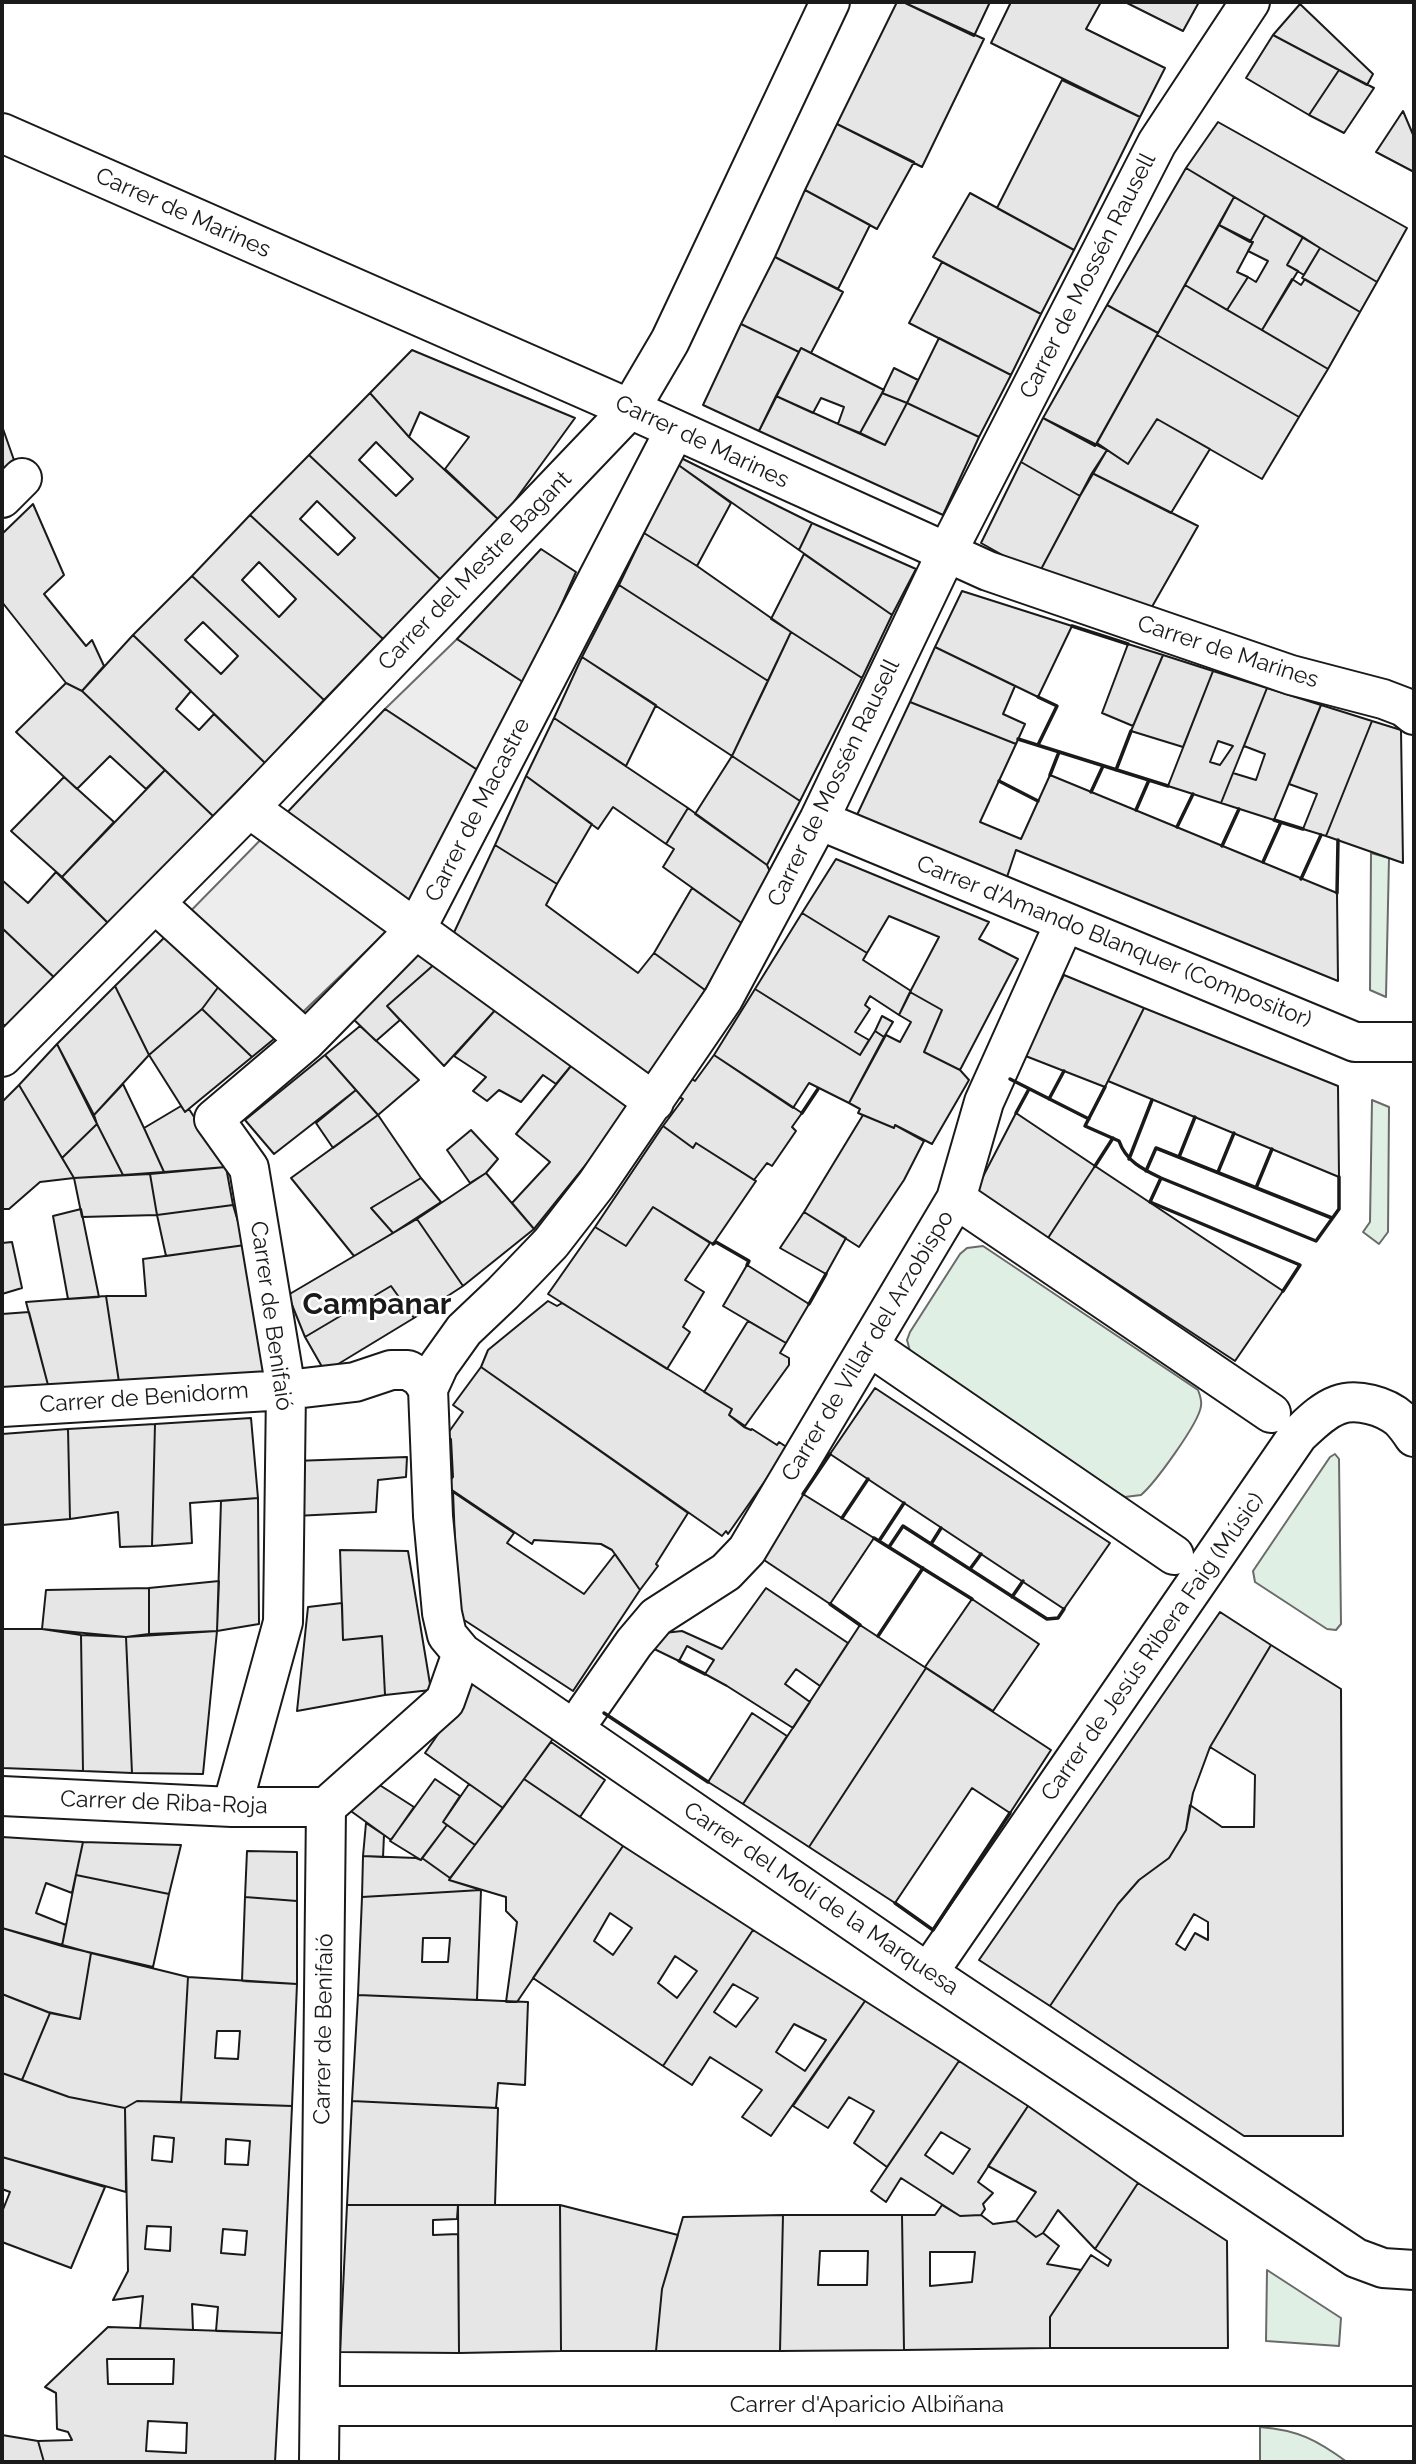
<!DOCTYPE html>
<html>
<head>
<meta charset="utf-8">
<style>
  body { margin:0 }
  #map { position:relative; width:1416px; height:2464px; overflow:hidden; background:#fff; font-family:Raleway,sans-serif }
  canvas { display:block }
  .frame { position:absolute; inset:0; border:4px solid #1a1a1a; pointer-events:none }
</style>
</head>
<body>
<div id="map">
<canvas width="1416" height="2464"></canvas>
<div class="frame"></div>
</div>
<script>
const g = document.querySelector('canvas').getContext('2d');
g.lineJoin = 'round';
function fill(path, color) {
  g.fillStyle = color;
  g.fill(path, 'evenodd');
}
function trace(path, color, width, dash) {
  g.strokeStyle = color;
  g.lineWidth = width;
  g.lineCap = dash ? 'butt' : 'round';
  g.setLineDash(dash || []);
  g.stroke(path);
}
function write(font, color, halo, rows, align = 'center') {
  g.font = font + ' Raleway,sans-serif';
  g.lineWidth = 5;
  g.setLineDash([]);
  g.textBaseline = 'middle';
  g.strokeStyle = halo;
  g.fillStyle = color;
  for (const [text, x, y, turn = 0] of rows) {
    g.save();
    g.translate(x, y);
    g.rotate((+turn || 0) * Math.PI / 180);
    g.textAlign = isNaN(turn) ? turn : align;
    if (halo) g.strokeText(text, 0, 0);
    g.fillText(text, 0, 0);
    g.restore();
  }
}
const green = new Path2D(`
  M1371 853 1389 858 1386 997 1370 990Z
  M1372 1100 1389 1107 1388 1232 1379 1244 1363 1232 1370 1222Z
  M983 1246 1198 1390C1200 1395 1202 1400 1201 1406 1199 1423 1155 1483 1141 1495L1125 1497 1117 1493 911 1355 907 1340 910 1332 960 1254 967 1248Z
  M1335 1454 1339 1459 1341 1624 1336 1630 1327 1629 1255 1582 1253 1571 1330 1457Z
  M1267 2270 1341 2318 1339 2346 1266 2341Z
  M1260 2427C1298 2430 1317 2440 1347 2462H1260Z`);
fill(green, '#e0efe3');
trace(green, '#6a6a6a', 2);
const parking = new Path2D(`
  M457 639 526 684 479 771 385 709Z
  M280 820 410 909 280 1034 171 931Z`);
fill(parking, '#ededed');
trace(parking, '#6a6a6a', 2);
const building = new Path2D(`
  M897 2H903L984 39 922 167 837 124Z
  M903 2H990L974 36Z
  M1011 2H1101L1086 29 1165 68 1140 117 991 43Z
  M1125 2H1199L1183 31Z
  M1300 4 1373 74 1367 85 1273 35Z
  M1273 35 1339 70 1309 115 1246 78Z
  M1339 70 1374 88 1344 133 1309 115Z
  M1062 80 1140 117 1074 250 997 208Z
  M1403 111 1414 137V172L1376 152Z
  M1218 122 1407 228 1377 282 1186 168Z
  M837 124 914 162 877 229 805 190Z
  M1186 168 1234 197 1158 333 1107 305Z
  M805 190 870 225 838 289 775 257Z
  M970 193 1074 250 1041 314 933 257Z
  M1234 197 1265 215 1250 242 1219 225Z
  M1265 215 1303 237 1287 265 1298 271 1262 330 1227 310 1248 277 1256 282 1268 261 1248 251 1253 242H1250Z
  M1219 225 1253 242 1237 272 1248 277 1227 310 1185 285Z
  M1303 237 1320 248 1304 275 1287 265Z
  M1320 248 1377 282 1360 312 1302 278Z
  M775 257 843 292 811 353 801 348 799 352 741 324Z
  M942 262 1041 314 1011 375 909 323Z
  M1292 279 1301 285 1305 279 1360 312 1328 369 1262 330Z
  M1185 285 1328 369 1299 417 1157 335Z
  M1107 305 1158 333 1095 446 1043 418Z
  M741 324 799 352 759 431 703 405Z
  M1157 335 1299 417 1262 479 1157 419 1128 464 1097 443Z
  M939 338 1011 375 979 437 907 403Z
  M801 348 884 390 860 433 838 424 844 407 821 398 813 413 776 396Z
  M412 350 575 418 500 521 445 469 469 437 420 412 409 437 370 393Z
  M894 368 918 380 907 403 882 393Z
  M370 393 409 437 500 521 441 580 309 455ZM376 442 413 479 396 496 359 460Z
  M882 393 907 403 885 445 860 433Z
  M776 396 885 445 907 403 979 437 943 515 759 431Z
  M1043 418 1107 450 1080 496 1021 462Z
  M1157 419 1210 449 1171 513 1092 473 1107 450 1128 464Z
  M2 426 15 463 2 476Z
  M309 455 441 580 383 639 250 515ZM317 501 355 538 338 555 300 519Z
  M679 457 812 523 799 550 677 464Z
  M1021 462 1080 496 1038 575 981 543Z
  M677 464 731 503 697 566 644 533Z
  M1092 473 1198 526 1149 612 1038 575Z
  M33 504 64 575 44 594 86 646 92 640 104 666 82 691 66 683 2 602V534Z
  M250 515 383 639 324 700 192 576ZM259 562 296 599 279 617 242 580Z
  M812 523 916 569 892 615 799 550Z
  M644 533 697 566 791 632 768 681 619 585Z
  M541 549 576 572 526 684 457 639Z
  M804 554 892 615 862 678 771 619Z
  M192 576 324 700 265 763 133 635ZM203 622 238 656 221 674 185 640Z
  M619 585 768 681 732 756 582 657Z
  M962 591 1072 626 1038 697 935 647Z
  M791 632 862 678 800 801 732 756Z
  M133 635 191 691 176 709 199 730 214 714 265 763 213 816 82 691Z
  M1128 644 1163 655 1133 726 1102 713Z
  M935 647 1015 686 1003 714 1025 724 1016 744 910 702Z
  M1163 655 1213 671 1183 747 1131 731Z
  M582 657 656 705 626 766 554 718Z
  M1213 671 1267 688 1221 803 1168 786ZM1218 741 1233 746 1220 765 1210 762Z
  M66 683 82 691 165 770 146 789 110 756 77 789 16 732Z
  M1267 688 1321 705 1274 820 1221 803 1233 773 1256 780 1265 754 1244 746Z
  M910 702 1016 744 980 822 1021 839 1050 775 1337 893 1338 981 1016 850 1007 877 857 815Z
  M1321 705 1372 721 1326 836 1303 829 1317 794 1289 784Z
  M385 709 479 771 410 909 280 820Z
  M554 718 688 808 666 844 613 807 598 829 526 776Z
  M1372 721 1401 730 1403 863 1326 836Z
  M732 756 800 801 767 865 695 814Z
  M165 770 213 816 111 926 62 877Z
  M526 776 592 824 557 884 495 845Z
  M64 777 114 822 62 877 11 831Z
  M688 808 767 865 772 876 743 924 663 867 674 849 666 844Z
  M495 845 557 884 546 905 638 973 654 953 705 990 646 1082 450 941Z
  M836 859 989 922 979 939 1018 959 960 1070 924 1052 942 1010 910 992 939 937 889 916 867 953 802 913Z
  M56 872 111 926 58 981 2 928V880L28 903Z
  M692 888 743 924 705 990 654 953Z
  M802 913 867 953 863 960 911 991 899 1015 870 996 865 1005 870 1009 855 1032 869 1040 860 1055 755 989Z
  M3 929 60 983 14 1030 2 1024Z
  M171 931 222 982 202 1009 149 1055 115 986Z
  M416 944 437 962 387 1006 400 1020 376 1041 347 1013Z
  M437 962 498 1007 444 1066 387 1006Z
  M1064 975 1144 1008 1105 1087 1023 1055Z
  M222 982 280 1034 252 1057 202 1009Z
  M115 986 149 1055 94 1115 57 1044Z
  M755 989 860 1055 875 1031 884 1037 849 1103 809 1083 793 1108 714 1055Z
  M910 992 942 1010 924 1052 960 1070 969 1080 932 1144 895 1125 894 1128 858 1113 860 1109 849 1103 886 1035 900 1042 911 1022 899 1015Z
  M498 1007 575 1061 556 1084 543 1075 521 1102 499 1090 487 1101 473 1091 486 1077 454 1056Z
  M1144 1008 1338 1086 1339 1177 1108 1081Z
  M202 1009 252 1057 185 1112 149 1055Z
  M882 1016 893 1022 884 1037 875 1031Z
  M360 1026 419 1080 378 1115 325 1055Z
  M57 1044 97 1124 62 1158 19 1085Z
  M325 1055 356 1090 274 1154 245 1120Z
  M714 1055 802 1113 792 1127 796 1131 772 1166 767 1163 754 1180 696 1143 693 1148 663 1126 683 1099 679 1097 692 1079 695 1081Z
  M575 1061 634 1105 534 1229 512 1203 550 1162 516 1134Z
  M123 1084 144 1128 164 1172 123 1175 97 1124 94 1115Z
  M19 1085 74 1178 40 1182 9 1209H2V1102Z
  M356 1090 378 1115 333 1148 316 1123Z
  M181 1106 185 1112 189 1109 226 1167 164 1172 144 1128Z
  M1016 1113 1095 1166 1048 1238 976 1190Z
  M378 1115 421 1178 371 1208 393 1233 354 1256 291 1178Z
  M863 1115 894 1128 895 1125 924 1141 904 1180 859 1247 804 1212Z
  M97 1124 123 1175 74 1178 62 1158Z
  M663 1126 693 1148 696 1143 756 1181 713 1244 653 1207 626 1246 595 1227Z
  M471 1130 498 1159 486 1173 470 1183 447 1150Z
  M1095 1166 1283 1291 1235 1361 1048 1238Z
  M226 1167 233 1205 157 1215 150 1174Z
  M486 1173 534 1229 463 1286 417 1219Z
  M150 1174 157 1215 82 1217 74 1178Z
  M421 1178 441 1202 393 1233 371 1208Z
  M233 1205 245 1245 166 1256 157 1215Z
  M653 1207 710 1243 685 1280 704 1292 683 1327 690 1332 667 1369 548 1294 595 1227 626 1246Z
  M81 1209 99 1297 68 1299 53 1216Z
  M804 1212 846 1238 826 1274 780 1248Z
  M417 1219 463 1286 414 1318 391 1286 305 1337 288 1295Z
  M12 1242 22 1288 2 1294V1243Z
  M245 1245 270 1372 119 1382 106 1296H146L143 1259Z
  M747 1265 809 1304 786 1343 723 1306Z
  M391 1286 414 1318 325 1372 305 1337Z
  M106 1296 119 1382 48 1385 26 1302Z
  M548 1301 557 1306 562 1303 732 1409 729 1415 744 1427 751 1430 752 1429 777 1445 779 1442 788 1448 728 1534 726 1531 722 1536 481 1367 488 1350Z
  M29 1312 48 1385 2 1390V1314Z
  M748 1321 786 1343 780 1353 789 1358V1365L745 1426 729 1415 732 1409 704 1392Z
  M481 1367 688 1513 656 1564 658 1566 640 1590 612 1550 601 1544 534 1540 532 1544 446 1486 453 1477 451 1439 446 1436 463 1412 453 1405Z
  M875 1388 1110 1543 1064 1609 830 1454Z
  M251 1418 258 1498 190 1503 192 1543 152 1546 155 1424Z
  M155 1424 152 1546 120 1547 118 1512 70 1519 68 1429Z
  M68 1429 70 1519 2 1525V1434Z
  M407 1457 406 1477 378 1480 376 1512 295 1516 294 1461Z
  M453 1492 514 1533 507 1543 584 1594 615 1554 640 1590 573 1691 458 1616Z
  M803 1494 874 1538 830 1604 761 1558Z
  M258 1498 259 1624 217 1631 221 1501Z
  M340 1550 408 1551 431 1690 385 1695 382 1636 343 1640Z
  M219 1581 217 1631 149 1634V1588Z
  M149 1588V1634L126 1637 42 1629 46 1590Z
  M766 1588 848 1643 820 1686 796 1669 785 1684 810 1702 793 1728 727 1686 705 1674 714 1660 687 1646 679 1661 646 1645 664 1633 682 1631 722 1649Z
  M972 1599 1039 1644 993 1711 925 1667Z
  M342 1603 343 1640 382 1636 385 1695 297 1711 308 1607Z
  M1220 1612 1271 1645 1210 1747 1193 1793 1186 1830 1169 1858 1139 1880 1118 1904 1050 2006 979 1960Z
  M860 1625 926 1668 809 1847 743 1804Z
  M2 1629H42L81 1635 83 1771 2 1768Z
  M217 1631 203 1774 132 1773 126 1637Z
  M81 1635 126 1637 132 1773 83 1771Z
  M1271 1645 1341 1689 1343 2136H1244L1050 2006 1118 1904 1139 1880 1169 1858 1186 1830 1190 1805 1222 1827H1254L1255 1775 1210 1747ZM1194 1914 1208 1922V1940L1195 1933 1185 1950 1176 1944Z
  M926 1668 1051 1750 1010 1813 972 1788 895 1903 809 1847Z
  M475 1681 555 1736 503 1808 425 1753Z
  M752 1713 787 1736 743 1804 708 1782Z
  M551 1742 605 1780 580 1817 524 1779Z
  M435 1779 460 1796 443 1822 447 1825 421 1860 390 1841Z
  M524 1779 623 1846 517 2002H506L517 1922 506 1911V1897L449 1880Z
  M378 1784 414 1807 391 1840 348 1809Z
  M469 1784 503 1808 475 1845 443 1822Z
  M366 1823 384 1835 383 1857 363 1856Z
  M447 1825 475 1845 450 1878 422 1858Z
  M2 1837 83 1842 72 1893 46 1883 36 1913 66 1925 62 1946 2 1928Z
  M83 1842 181 1845 169 1894 76 1875Z
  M623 1846 753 1930 663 2066 533 1978ZM610 1913 632 1928 613 1955 594 1941ZM675 1956 697 1971 677 1998 658 1983Z
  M247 1851 297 1852V1901L245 1897Z
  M363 1856 416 1858 421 1860 422 1858 450 1878 449 1880 481 1890 362 1897Z
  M76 1875 169 1894 153 1967 62 1946Z
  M481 1890 477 2000 358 1995 362 1897ZM423 1938H450L448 1962H422Z
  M245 1897 297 1901V1984L242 1981Z
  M2 1928 91 1953 80 2019 48 2012 2 1994Z
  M753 1930 865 2001 771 2136 742 2117 762 2090 710 2057 692 2085 663 2066ZM733 1984 758 1998 736 2027 714 2012ZM794 2024 826 2040 805 2071 776 2052Z
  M91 1953 188 1977 181 2102 137 2101 125 2108 69 2097 22 2080 50 2013 80 2019Z
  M188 1977 297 1984 292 2106 181 2102ZM217 2031H240L238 2059 215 2058Z
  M2 1994 50 2013 22 2080 2 2073Z
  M358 1995 528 2002 525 2085 498 2083 496 2108 352 2101Z
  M865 2001 959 2061 887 2167 854 2143 874 2111 849 2097 828 2128 793 2106Z
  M959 2061 1028 2106 978 2182 993 2193 983 2204 985 2209 981 2215 960 2216 901 2178 886 2202 871 2191ZM941 2132 970 2149 953 2174 925 2155Z
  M2 2073 69 2097 125 2108 126 2192 2 2157Z
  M137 2101 292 2106 282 2333 216 2331 218 2307 192 2304 193 2330 140 2328 143 2296 113 2300 128 2271 125 2108ZM154 2136 174 2138 172 2162 152 2160ZM226 2139 250 2141 248 2165 225 2164ZM147 2226 171 2227 170 2251 145 2249ZM223 2229 247 2231 245 2255 221 2253Z
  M352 2101 498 2108 495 2205H347Z
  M1028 2106 1138 2183 1095 2249 1058 2210 1043 2233 1036 2237 1016 2221 1036 2192 988 2166Z
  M2 2157 105 2187 71 2268 2 2242V2212L10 2192 2 2189Z
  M1138 2183 1227 2241 1228 2348H1050V2317L1091 2255 1108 2266 1111 2260 1095 2249Z
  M347 2205H458L457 2219 433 2220V2235L458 2234 459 2353 340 2352Z
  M458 2205H560L561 2351 459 2353Z
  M560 2205 678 2235 662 2289 656 2351H561Z
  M942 2205 960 2216 981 2215 993 2224 1016 2221 1036 2237 1043 2233 1059 2246 1047 2264 1081 2270 1050 2317V2348L904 2350 902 2215H935ZM930 2252H975L972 2282 930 2286Z
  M783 2215 780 2351H656L662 2289 683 2217Z
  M783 2215H902L904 2350 780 2351ZM820 2251H868L867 2285H818Z
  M108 2327 282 2333 275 2462H44L38 2441 72 2440 68 2432 57 2429 56 2393 45 2387ZM107 2359H174L173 2384H108ZM148 2421 187 2423 186 2453 146 2451Z
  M2 2435 38 2441 44 2462H2Z`);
fill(building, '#e6e6e6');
trace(building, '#1a1a1a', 2);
const street = new Path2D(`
  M1250 2 1157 143 946 554 819 820 723 999 596 1185 551 1243 503 1293 464 1330 439 1365 428 1389 433 1516 442 1613 447 1635 462 1653 928 1973 1356 2258 1383 2268 1414 2270
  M2 133 630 409 988 571 1291 675 1383 699 1404 707 1414 715
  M2 498 22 478
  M249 808 654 1102
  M819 820 1355 1042H1414
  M155 903 306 1041
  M2 1057 249 808 630 409 670 341 830 2
  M956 1199 1271 1413
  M869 1346 1174 1555
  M2 1407 286 1390 355 1382 391 1370H408L420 1377 428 1389
  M586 1712 634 1643 656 1617 726 1572 747 1550 956 1199 984 1102 1065 922
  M2 1796 232 1807H326
  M232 1807 283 1622 286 1390 249 1168 214 1119 306 1041 416 929 675 430
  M928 1973 1298 1435C1310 1424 1322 1411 1338 1405 1357 1398 1385 1406 1400 1419 1405 1424 1410 1431 1414 1437
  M321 2406H1414
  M319 2462 326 1807 445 1701 462 1653`);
trace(street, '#1a1a1a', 42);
trace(street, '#fff', 38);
trace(new Path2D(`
  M1072 626 1128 644
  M1038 697 1057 706 1038 745
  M1018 739 1168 786
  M1116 770 1131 731
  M1050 775 1059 752
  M999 781 1038 801
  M1091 792 1103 766
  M1136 810 1149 780
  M1274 820 1303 829
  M1177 827 1193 794
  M1222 846 1239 809
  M1263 862 1281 822
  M1301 879 1321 835
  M1337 893 1338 840
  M1010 1079 1089 1119
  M1105 1087 1085 1126 1119 1141C1126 1161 1142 1169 1161 1178L1316 1241 1339 1209V1177
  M1049 1099 1064 1071
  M802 1113 818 1089
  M1016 1113 1029 1089
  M1179 1157 1195 1117
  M1129 1159 1152 1100
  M1095 1166 1113 1138
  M1146 1171 1156 1148 1332 1218
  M1218 1172 1234 1133
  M1161 1178 1150 1202 1300 1265 1283 1291
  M1256 1188 1272 1149
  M713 1244 716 1242 749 1261 747 1265
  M809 1304 826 1274
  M803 1494 830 1454
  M842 1518 868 1479
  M874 1538 972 1599
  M879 1541 904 1503
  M931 1544 941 1528
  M889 1547 903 1526 1047 1619 1058 1618 1064 1609
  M970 1569 981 1554
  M1012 1597 1023 1581
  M830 1604 860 1625
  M878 1636 923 1568
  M679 1661 705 1674
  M604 1713 708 1782
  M895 1903 933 1930 1010 1813`), '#1a1a1a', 3.5);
write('23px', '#1a1a1a', '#fff', [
  ["Carrer de Marines",183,213,24],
  ["Carrer de Mossén Rausell",1088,276,-63],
  ["Carrer de Marines",702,442,25],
  ["Carrer del Mestre Bagant",475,571,-46],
  ["Carrer de Marines",1228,652,18],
  ["Carrer de Mossén Rausell",834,783,-64],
  ["Carrer de Macastre",478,810,-63],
  ["Carrer d'Amando Blanquer (Compositor)",1114,942,22],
  ["Carrer de Benifaió",271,1316,82],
  ["Carrer de Villar del Arzobispo",868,1346,-59],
  ["Carrer de Benidorm",144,1398,-4],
  ["Carrer de Jesús Ribera Faig (Músic)",1153,1647,-55],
  ["Carrer de Riba-Roja",164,1803,2],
  ["Carrer del Molí de la Marquesa",821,1899,34],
  ["Carrer de Benifaió",324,2029,-89],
  ["Carrer d'Aparicio Albiñana",867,2405]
]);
write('bold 30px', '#1a1a1a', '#fff', [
  ["Campanar",377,1305]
]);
</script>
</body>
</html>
